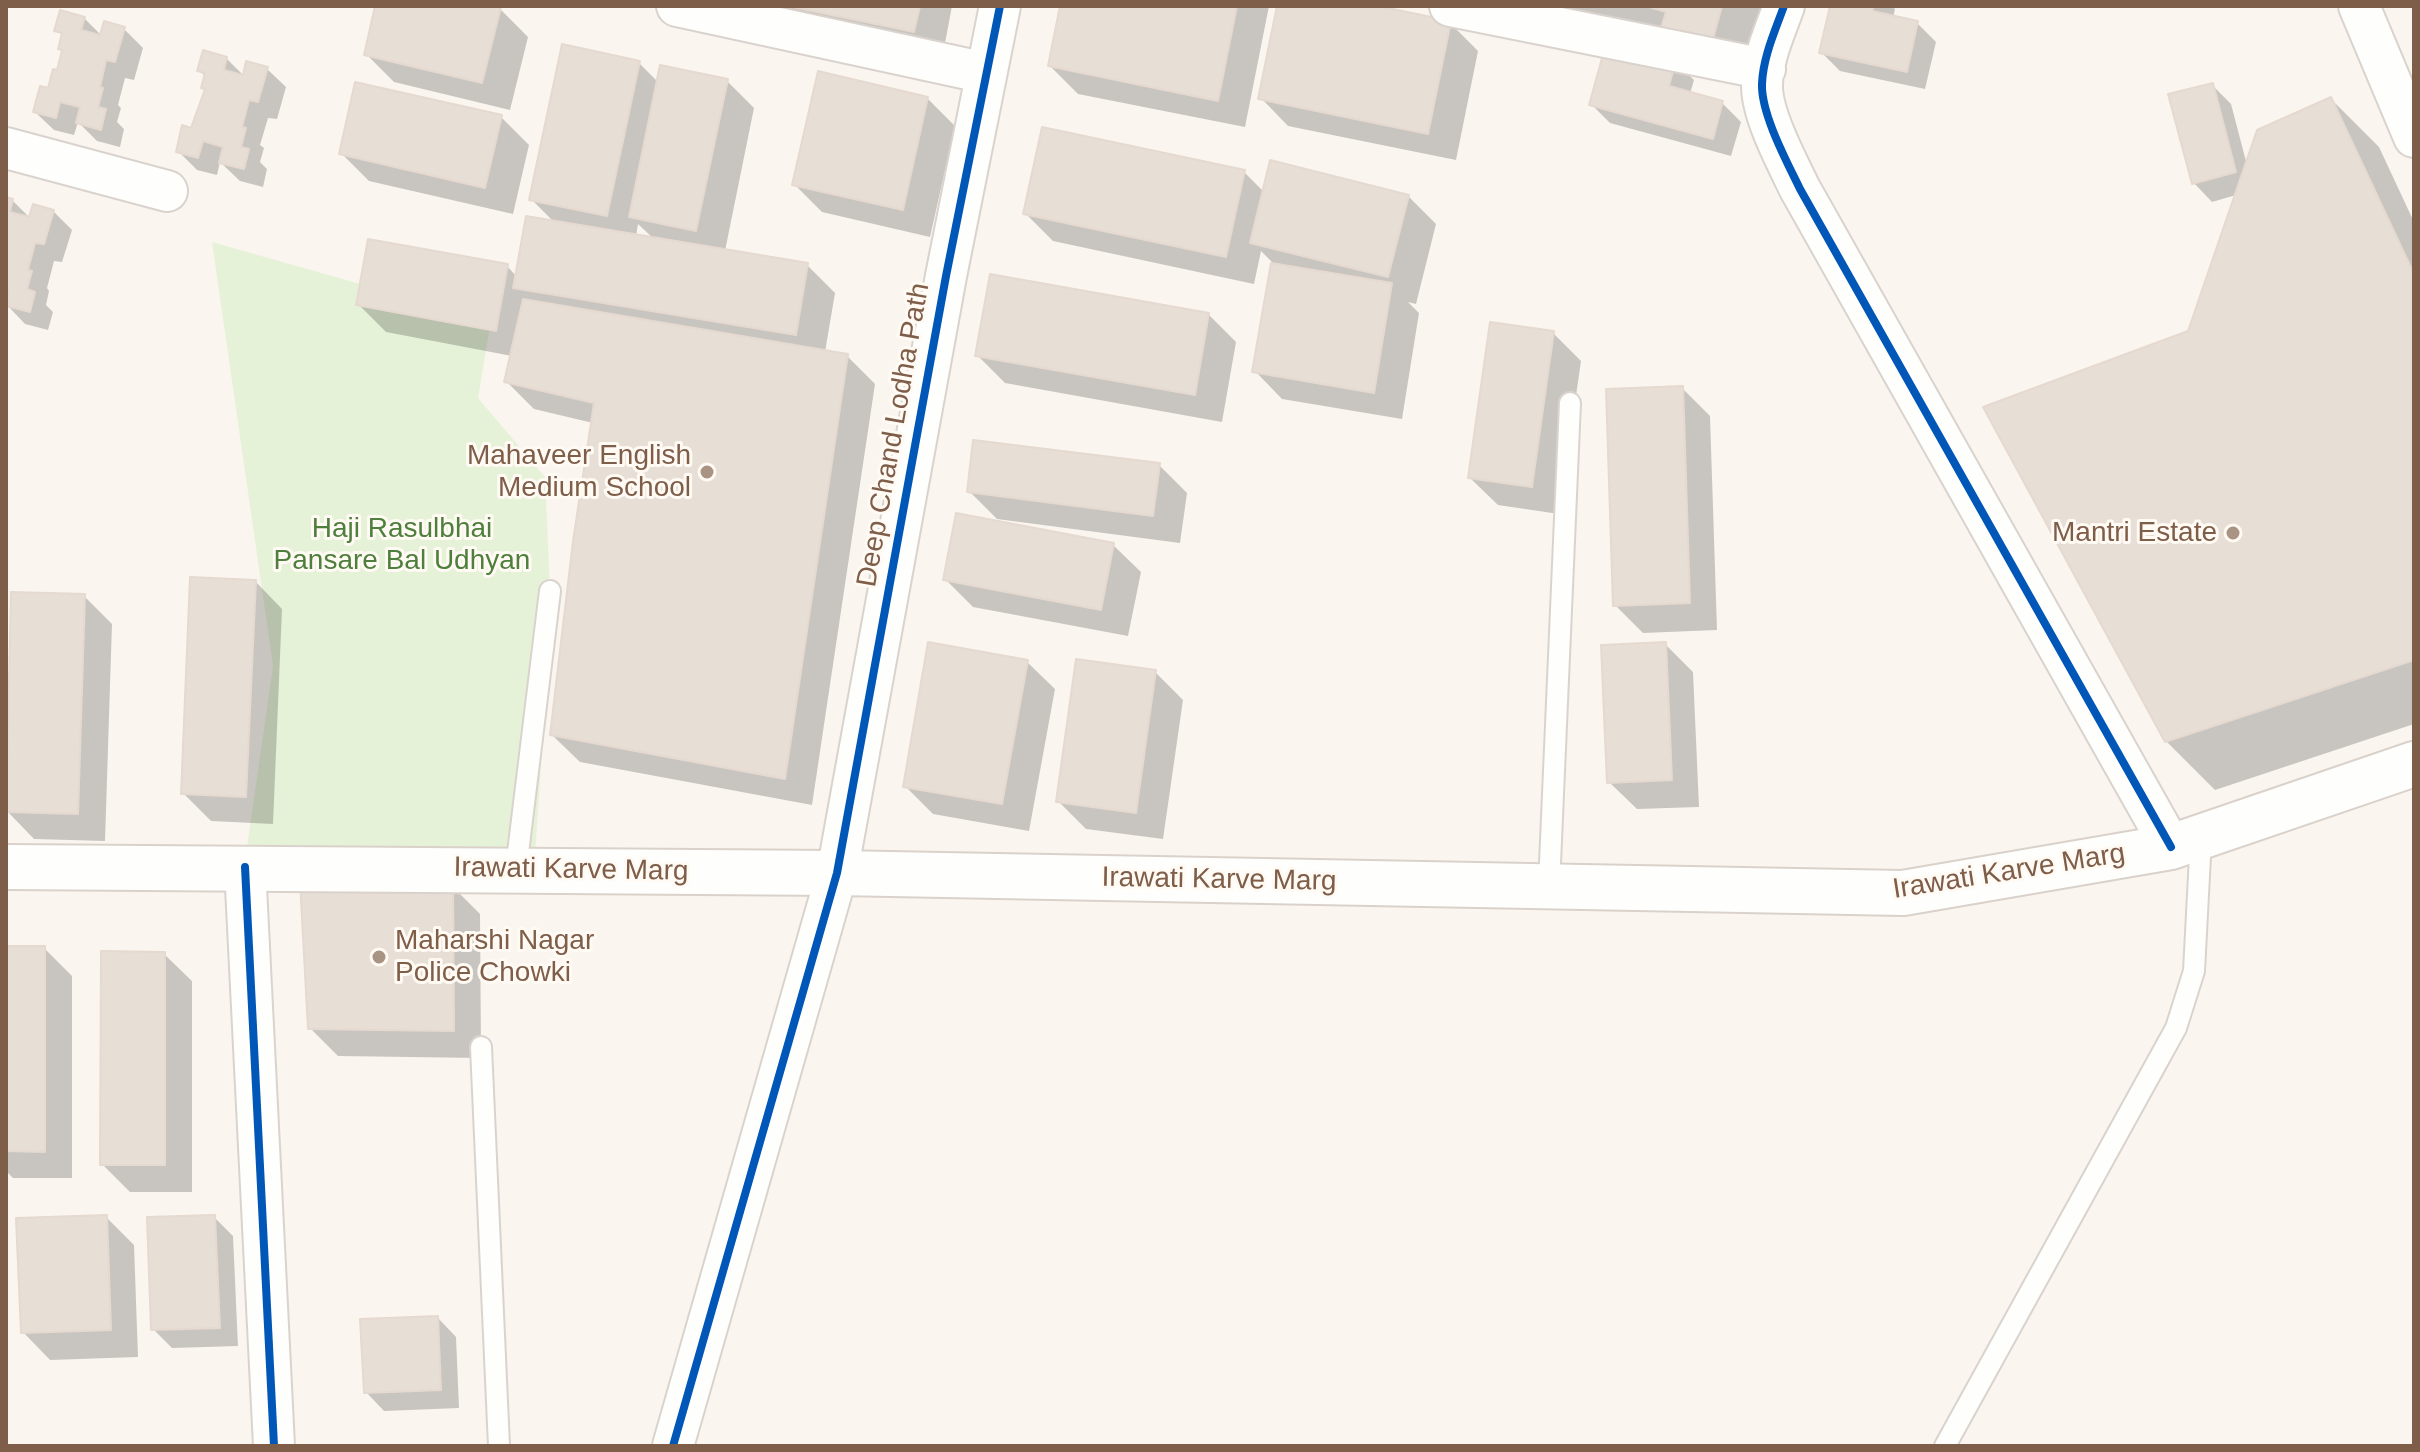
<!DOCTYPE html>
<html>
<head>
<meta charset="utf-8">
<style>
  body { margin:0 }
  #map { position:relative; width:2420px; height:1452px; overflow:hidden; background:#faf6ef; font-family:Helvetica,sans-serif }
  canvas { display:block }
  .frame { position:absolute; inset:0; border:8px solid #7e5d49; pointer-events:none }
</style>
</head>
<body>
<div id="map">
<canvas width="2420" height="1452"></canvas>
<div class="frame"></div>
</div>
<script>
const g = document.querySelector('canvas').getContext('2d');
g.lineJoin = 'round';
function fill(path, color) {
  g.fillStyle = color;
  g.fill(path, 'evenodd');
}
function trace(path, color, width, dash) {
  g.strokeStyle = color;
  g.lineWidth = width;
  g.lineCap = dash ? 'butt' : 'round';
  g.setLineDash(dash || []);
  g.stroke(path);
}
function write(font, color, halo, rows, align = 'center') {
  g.font = font + ' Helvetica,sans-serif';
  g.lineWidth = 6;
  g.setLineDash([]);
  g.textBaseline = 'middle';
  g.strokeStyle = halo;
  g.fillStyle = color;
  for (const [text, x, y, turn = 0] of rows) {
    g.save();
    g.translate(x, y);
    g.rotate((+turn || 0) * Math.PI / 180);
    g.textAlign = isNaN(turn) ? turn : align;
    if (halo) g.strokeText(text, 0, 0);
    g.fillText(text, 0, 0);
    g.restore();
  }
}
fill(new Path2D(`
  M212 242 491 321 478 398 545 477 551 612 535 856 247 847 273 666Z`), '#e6f2d8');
fill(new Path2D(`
  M377 6H488L500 9 528 37 510 110 394 82 366 54Z
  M773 6H952L942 59 795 28Z
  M1062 6H1269L1245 127 1078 94 1050 66Z
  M1279 6H1368L1450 23 1478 51 1456 160 1288 126 1261 98Z
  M1527 6H1767L1747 81Z
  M1832 6H1892L1895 9 1893 18 1917 23 1936 42 1925 89 1840 71 1821 52Z
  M84 18 102 36 124 29 143 48 134 80 125 78 118 105 121 108 117 122 124 129 120 147 97 141 78 122 74 135 54 130 35 112 58 73 64 37 57 30Z
  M226 58 244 76 267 69 286 87 277 119 268 118 260 145 264 148 260 162 267 169 263 187 240 181 220 162 217 175 197 170 178 151 192 131 206 91 203 88 206 77 199 70Z
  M1675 61 1694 80 1690 94 1722 103 1741 122 1731 156 1610 123 1591 104Z
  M639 63 659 83 727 81 754 108 725 251 807 265 835 293 825 352 847 356 875 384 812 805 580 762 552 735 593 423 534 409 506 381 512 356 386 332 358 304 507 266 517 277 554 222 531 199ZM638 224 654 239 636 236Z
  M2212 85 2231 104 2247 165 2331 99 2379 147 2414 222V724L2215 790 2166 741 2189 333 2236 195 2212 202 2194 183Z
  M927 98 955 126 930 237 822 212 794 184Z
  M501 117 529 145 513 214 369 181 342 154Z
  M1244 172 1264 192 1408 196 1436 224 1416 304 1408 302 1419 313 1402 419 1282 399 1255 371 1273 263 1261 251 1254 284 1053 241 1025 213Z
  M6 199 12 200 30 218 53 211 72 230 62 262 54 261 47 288 49 291 46 305 53 312 48 330 25 324 7 305 6 307Z
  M1208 314 1236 342 1222 422 1005 383 977 355Z
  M1553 333 1581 361 1559 514 1498 505 1470 478Z
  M1682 388 1710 416 1717 630 1643 633 1615 605Z
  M1159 465 1187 493 1180 543 997 519 969 491Z
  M1113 545 1141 572 1128 636 973 607 946 580Z
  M255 581 282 609 273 824 211 821 183 793Z
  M84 596 112 624 105 841 34 839 7 811Z
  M1665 644 1693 672 1699 807 1637 809 1609 782Z
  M1027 662 1055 689 1029 831 933 814 905 786Z
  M1155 672 1183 700 1163 839 1086 829 1058 801Z
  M452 886 480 914 481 1058 338 1056 310 1028Z
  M6 948H44L72 976V1178H13L6 1171Z
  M164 954 192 981V1192H130L102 1164Z
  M106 1217 134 1245 138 1357 50 1360 23 1332Z
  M214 1217 233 1236 238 1346 172 1348 153 1329Z
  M438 1318 456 1337 459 1408 384 1411 366 1392Z`), '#0003');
const building = new Path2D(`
  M375 6 501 7 482 83 364 55Z
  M788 6H920L914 32Z
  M1060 6H1237L1218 101 1048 66Z
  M1277 6H1378L1451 21 1428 134 1258 99Z
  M1646 6H1722L1711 46 1660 32 1666 12Z
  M1830 6H1874L1872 11 1918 21 1907 72 1819 53Z
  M60 10 85 17 81 30 100 35 104 21 125 27 115 62 106 60 100 87 103 88 98 107 106 109 101 130 76 123 80 107 60 102 56 118 33 112 40 86 48 88 53 69 57 70 62 50 58 49 62 33 54 31Z
  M1607 40 1676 59 1669 86 1723 101 1713 139 1589 105Z
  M562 44 640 61 607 216 529 200Z
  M203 50 227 57 224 70 243 75 246 61 268 67 258 102 249 100 242 127 246 128 241 147 249 149 244 169 219 163 223 147 203 141 198 158 176 152 182 125 191 128 205 89 201 88 205 73 197 71Z
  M660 65 728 79 696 231 629 217Z
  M818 71 928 97 903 210 792 185Z
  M355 82 502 115 485 188 339 154Z
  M2213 83 2236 172 2192 184 2168 94Z
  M2331 97 2414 274V660L2165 742 1983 407 2188 331 2257 130Z
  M1042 127 1245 170 1226 257 1023 214Z
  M1270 160 1409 195 1388 277 1250 243Z
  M6 197 13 199 10 212 29 217 33 204 54 210 44 244 35 243 28 270 32 271 27 289 35 292 30 312 6 306 8 290 6 289Z
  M526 216 808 263 796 335 513 288Z
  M368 239 508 264 496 331 356 305Z
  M1271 263 1392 283 1374 393 1252 372Z
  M990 274 1209 313 1195 395 975 356Z
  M523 299 848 354 785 779 550 735 573 541 594 403 504 382Z
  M1490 322 1554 331 1532 487 1468 478Z
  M1683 386 1690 603 1613 606 1606 389Z
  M973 440 1160 463 1153 516 967 492Z
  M956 513 1114 543 1101 610 943 580Z
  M190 577 256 580 246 797 181 794Z
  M11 592 85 594 78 814 6 812Z
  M928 642 1028 660 1002 804 903 787Z
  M1666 642 1672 780 1607 783 1601 645Z
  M1076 659 1156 670 1136 813 1056 802Z
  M300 881 453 884 454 1031 308 1029Z
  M6 946H45V1152L6 1151Z
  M101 951 165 952V1165H100Z
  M107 1215 111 1330 21 1333 16 1218Z
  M215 1215 220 1328 151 1330 147 1217Z
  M438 1316 441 1390 364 1393 360 1319Z`);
fill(building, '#e7ded5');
trace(building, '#e5d9d0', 2);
const lane = new Path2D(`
  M516 869 550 591
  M1549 886 1570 403
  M481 1047 499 1446
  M1945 1446 2176 1028 2194 971 2201 837`);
const street = new Path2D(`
  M677 6 986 73
  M1450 6 1765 69
  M1784 6C1775 31 1763 57 1762 84 1761 114 1787 162 1800 189L2171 847
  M2359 6 2414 137
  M6 148 167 191
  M245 867 274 1446
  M673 1446 837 873 946 276 1000 6`);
const secondary = new Path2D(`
  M6 867 837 873 1903 893 2171 847 2414 764`);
trace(lane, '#dad3cd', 24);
trace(street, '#dad3cd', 44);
trace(secondary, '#dad2ca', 48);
trace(lane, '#fefefd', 20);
trace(street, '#fefefd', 40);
trace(secondary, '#fefefd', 44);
trace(new Path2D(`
  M1784 6C1775 31 1763 57 1762 84 1761 114 1787 162 1800 189L2171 847
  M245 867 274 1446
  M673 1446 837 873 946 276 1000 6`), '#0057b8', 8);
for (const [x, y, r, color] of [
  [707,472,8,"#a99383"],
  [2233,533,8,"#a99383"],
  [379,957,8,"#a99383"]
]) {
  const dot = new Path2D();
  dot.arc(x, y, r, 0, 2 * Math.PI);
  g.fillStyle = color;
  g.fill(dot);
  trace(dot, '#fffaf3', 3);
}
write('28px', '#7e5d49', '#fffaf3', [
  ["Deep Chand Lodha Path",894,435,-80],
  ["Irawati Karve Marg",571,870,1],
  ["Irawati Karve Marg",2009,872,-9],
  ["Irawati Karve Marg",1219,880,1]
]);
write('28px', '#7e5d49', '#fffaf3', [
  ["Mahaveer English",691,456],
  ["Medium School",691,488],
  ["Mantri Estate",2217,533],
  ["Maharshi Nagar",395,941,"left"],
  ["Police Chowki",395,973,"left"]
], 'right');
write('28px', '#4e7f3c', '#fffaf3', [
  ["Haji Rasulbhai",402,529],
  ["Pansare Bal Udhyan",402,561]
]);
</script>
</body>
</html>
